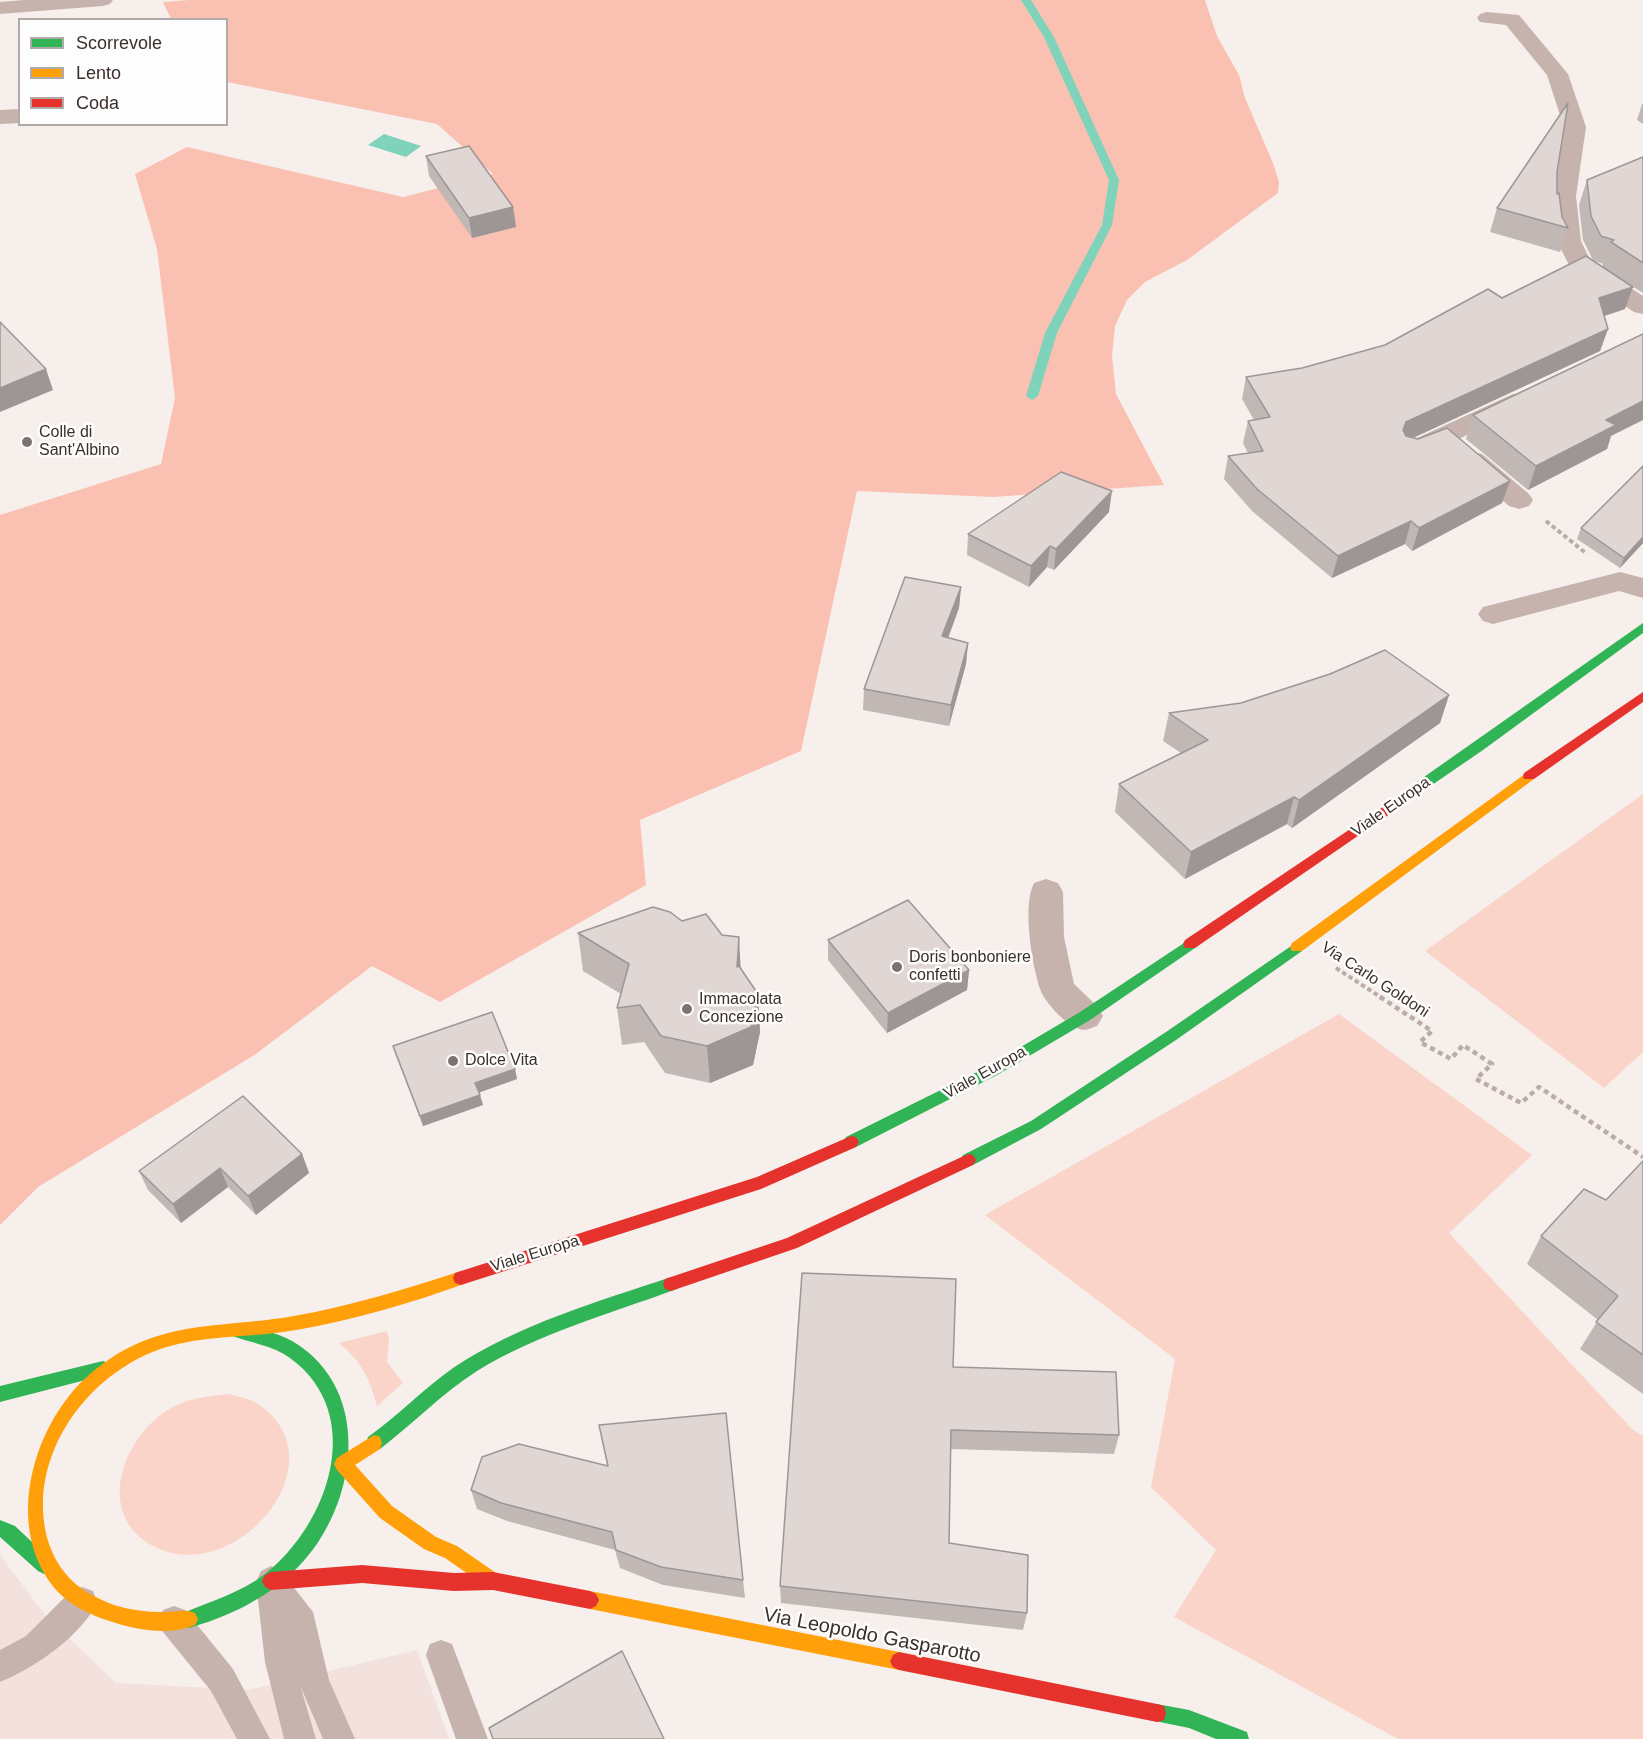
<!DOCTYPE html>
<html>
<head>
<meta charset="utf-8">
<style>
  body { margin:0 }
  #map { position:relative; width:1643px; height:1739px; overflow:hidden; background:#f7efec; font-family:Arial,sans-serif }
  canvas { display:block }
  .legend { position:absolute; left:18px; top:18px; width:210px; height:108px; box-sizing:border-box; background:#fdfdfd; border:2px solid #b0aba9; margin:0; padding:8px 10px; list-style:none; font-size:18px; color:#3c2f2b }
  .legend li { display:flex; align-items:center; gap:12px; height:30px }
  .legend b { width:30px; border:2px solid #b0aba9 }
</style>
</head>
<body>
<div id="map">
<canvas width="1643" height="1739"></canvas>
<ul class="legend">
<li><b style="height:8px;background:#30b455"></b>Scorrevole</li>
<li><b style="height:8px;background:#ff9f0a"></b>Lento</li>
<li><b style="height:8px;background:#e5322d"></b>Coda</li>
</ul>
</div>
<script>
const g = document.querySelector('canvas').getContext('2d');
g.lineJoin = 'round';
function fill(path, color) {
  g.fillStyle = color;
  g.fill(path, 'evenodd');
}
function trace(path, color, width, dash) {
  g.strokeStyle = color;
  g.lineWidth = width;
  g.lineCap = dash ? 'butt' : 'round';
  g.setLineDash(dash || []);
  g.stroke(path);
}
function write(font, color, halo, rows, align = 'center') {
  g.font = font + ' Arial,sans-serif';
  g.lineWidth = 5;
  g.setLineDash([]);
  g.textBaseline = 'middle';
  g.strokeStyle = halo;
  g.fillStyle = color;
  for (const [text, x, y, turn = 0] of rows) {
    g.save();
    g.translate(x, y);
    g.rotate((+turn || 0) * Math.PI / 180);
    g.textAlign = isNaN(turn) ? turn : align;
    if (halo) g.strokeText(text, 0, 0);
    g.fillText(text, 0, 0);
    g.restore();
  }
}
fill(new Path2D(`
  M0 1555 45 1615 116 1683 248 1690 417 1650 449 1739H0Z`), '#f2e1dc');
fill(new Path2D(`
  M1643 794V1052L1604 1088 1425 951Z
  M1339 1014 1532 1155 1449 1233 1633 1430 1643 1436V1739H1398L1174 1617 1216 1550 1151 1487 1175 1359 985 1215Z
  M387 1331 389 1341 387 1362 403 1383 377 1406C370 1379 361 1361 339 1343Z
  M229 1394C238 1397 248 1398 255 1402 346 1458 236 1590 153 1546 92 1513 124 1430 177 1405 194 1397 211 1396 229 1394Z`), '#fbd4c9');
fill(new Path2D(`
  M189 0H1205L1217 36 1239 75 1245 98 1273 163 1279 182 1278 193 1187 260 1145 282 1127 300 1115 326 1112 356 1116 394 1164 485 993 497 857 491 801 751 640 820 646 885 440 1002 372 966 256 1054 38 1187 0 1225V515L161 464 175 398 157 249 135 174 187 147 403 197 493 174 437 124 227 82 226 20 171 19 163 2Z`), '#fac1b3');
fill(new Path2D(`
  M384 134 421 146 406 157 368 145Z`), '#7ed3ba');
fill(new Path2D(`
  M1021 0H1031L1054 37 1119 180 1112 225 1057 333 1038 396 1032 400 1026 396 1045 333 1102 225 1109 180 1044 37Z`), '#7ed3ba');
trace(new Path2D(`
  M1546 521 1587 554
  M1336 968 1382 998`), '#bbaca8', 4, [4.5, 3]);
trace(new Path2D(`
  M1380 997 1432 1031 1420 1042 1451 1059 1463 1045 1492 1064 1476 1079 1521 1103 1539 1087 1643 1157`), '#bbaca8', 4.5, [5, 4]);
fill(new Path2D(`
  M271 1566 281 1571 313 1612 329 1680 355 1739H323L300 1685 316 1739H284L265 1662 256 1582 261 1571Z
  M82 1587 93 1591 97 1602C83 1635 33 1669 0 1682V1650L26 1636 71 1591Z
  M174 1606 185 1610 233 1669 270 1739H237L211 1691 163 1632 159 1621 163 1610Z
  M441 1640 452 1644 488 1739H456L426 1655 430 1644Z`), '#c7b3ad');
fill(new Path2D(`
  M24 0H113L110 4 103 6 0 14V2Z
  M1487 12 1519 15 1568 74 1586 127 1576 196 1581 241 1591 262 1643 296V314L1634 312 1572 271 1557 241 1552 196 1564 127 1547 75 1506 25 1480 22 1477 18 1480 14Z
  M20 109V123L0 124V110Z
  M1513 394 1522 396 1526 402 1522 408 1422 457 1412 459 1402 457 1399 451 1402 445Z
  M1472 452 1482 454 1529 494 1533 500 1529 506 1519 509 1509 506 1462 466 1458 460 1462 454Z
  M1620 572 1643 578V598L1619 591 1493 624 1483 621 1478 614 1483 607Z
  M1046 879 1058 883 1063 892 1064 937 1074 984 1097 1006 1103 1016 1097 1026C1093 1027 1088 1030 1084 1030 1069 1029 1045 1003 1040 989 1032 964 1022 906 1034 883Z`), '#c7b3ad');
fill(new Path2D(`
  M1643 623V633L1483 750 1397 809H1387L1385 806 1387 803Z
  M1190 939 1195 940 1197 944 1195 948 1090 1020 997 1075 856 1147 851 1148 846 1147 843 1142 846 1137 987 1067 1080 1012Z
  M1297 942 1302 943 1304 947 1302 951 1176 1040 1041 1129 973 1165 968 1166 963 1165 960 1160 963 1155 1031 1121 1166 1032Z
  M671 1277 677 1279 679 1284 677 1289C609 1314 539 1333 477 1371 442 1393 413 1424 380 1449L374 1451 368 1449 366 1443 368 1437C398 1416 423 1389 453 1368 519 1324 597 1302 671 1277Z
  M236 1323C258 1329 282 1333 300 1346 377 1400 353 1517 293 1572 264 1600 227 1617 189 1628L183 1625 180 1619 183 1613C211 1601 240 1593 265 1574 329 1524 367 1414 290 1358 272 1345 250 1343 230 1335L228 1330 230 1325Z
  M103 1361 109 1364 111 1369 109 1374 0 1402V1386Z
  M0 1520 15 1526 50 1559 53 1565 50 1571 44 1574 38 1571 0 1537Z
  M1157 1704 1189 1710 1247 1732 1249 1739H1216L1189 1728 1150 1720 1148 1713 1150 1706Z`), '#30b455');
fill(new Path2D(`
  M1529 771 1535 776 1534 779 1302 951H1292L1290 947 1292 943Z
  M461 1271 467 1273 469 1278 467 1283C411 1303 354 1320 296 1330 257 1337 217 1335 178 1344 107 1360 45 1427 43 1502 42 1541 58 1578 94 1596 113 1607 138 1612 160 1612 171 1613 185 1608 195 1613L198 1619 195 1625C172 1635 143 1631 119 1624 98 1618 75 1609 59 1593 0 1530 33 1418 96 1369 160 1318 220 1329 294 1316 351 1306 406 1289 461 1271Z
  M374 1435 380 1437 382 1443 380 1449 355 1465 392 1506 436 1537 457 1546 499 1575 502 1581 499 1587 493 1590 487 1587 445 1558 424 1549 380 1518 337 1470 334 1464 337 1458Z
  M590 1591 899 1652 905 1655 908 1661 905 1667 899 1670 590 1609 584 1606 581 1600 584 1594Z`), '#ff9f0a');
fill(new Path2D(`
  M1643 692V702L1534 779H1524L1523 776 1524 773Z
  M1392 801 1397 803 1399 806 1397 809 1195 948H1185L1183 944 1185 940Z
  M851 1136 856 1137 859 1142 856 1147 761 1189 461 1285 455 1283 453 1278 455 1273 461 1271 757 1177Z
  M968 1154 973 1155 976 1160 973 1165 797 1248 671 1291 665 1289 663 1284 665 1279 787 1238Z
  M362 1565 454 1573 493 1572 590 1591 596 1594 599 1600 596 1606 590 1609 493 1590 454 1591 362 1583 271 1590 265 1587 262 1581 265 1575 271 1572Z
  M899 1652 1157 1704 1164 1706 1166 1713 1164 1720 1157 1722 899 1670 893 1667 890 1661 893 1655Z`), '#e5322d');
fill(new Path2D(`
  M1642 104H1643V124L1637 120Z
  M426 156 513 207 516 227 472 238 429 176Z
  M1643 157V293L1602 267 1603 264 1593 260 1583 240 1579 205 1587 180Z
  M1557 172V194L1562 217 1568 228 1560 252 1490 232 1497 208Z
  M1625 309 1604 316 1608 329 1600 351 1413 438 1510 481 1502 503 1412 551 1405 544 1332 578 1252 511 1224 479 1228 456 1248 453 1243 443 1248 421 1254 420 1242 399 1246 377 1302 368 1385 345Z
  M1473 415 1611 436 1607 449 1528 490 1466 439Z
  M1109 512 1054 570 1047 567 1029 587 967 555 968 534Z
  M1581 528 1643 543 1620 568 1577 539Z
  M961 587 959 608 948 638 968 643 966 664 949 726 863 710 864 689Z
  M1449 695 1440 723 1292 828 1287 824 1185 879 1115 812 1119 784 1181 753 1163 741 1169 713 1241 703Z
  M578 933 740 967 758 994 760 1032 753 1065 710 1083 665 1073 644 1042 622 1045 617 1008 621 994 583 971Z
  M828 940 969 970 967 990 887 1033 828 960Z
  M393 1046 515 1069 517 1079 479 1092 483 1105 423 1126 396 1056Z
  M302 1154 309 1173 256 1215 228 1187 181 1223 148 1190 139 1171Z
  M1643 1161V1394L1580 1349 1598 1320 1527 1264 1541 1236 1606 1200Z
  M953 1367 1119 1435 1114 1454 951 1449 949 1543 1027 1613 1023 1630 781 1603 780 1586Z
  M599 1425 743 1580 745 1598 663 1585 620 1568 615 1550 507 1521 477 1509 471 1490 607 1465Z`), '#c1b8b5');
fill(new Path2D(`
  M513 207 516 227 472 238 469 218Z
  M1633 287 1625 309 1592 320 1599 298Z
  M1608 329 1600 351 1400 444 1403 430 1406 422Z
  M46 369 53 390 0 412V388Z
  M1643 401V420L1611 436 1607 449 1528 490 1536 466 1606 420Z
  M1510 481 1502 503 1412 551 1419 528Z
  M1112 491 1109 512 1054 570 1056 549Z
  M1411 521 1405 544 1332 578 1338 556Z
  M1643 537V543L1620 568 1624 558Z
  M1050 546 1047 567 1029 587 1031 566Z
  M961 587 959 608 941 657 942 636Z
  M968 643 966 664 949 726 951 705Z
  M1449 695 1440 723 1292 828 1299 800Z
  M1294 797 1287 824 1185 879 1191 852Z
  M739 937 741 975 737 967Z
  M969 970 967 990 887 1033 888 1013Z
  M758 994 760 1032 753 1065 710 1083 707 1046Z
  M515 1069 517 1079 478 1093 475 1083Z
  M480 1095 483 1105 423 1126 420 1116Z
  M302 1154 309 1173 256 1215 248 1196Z
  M220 1168 228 1187 181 1223 173 1204Z`), '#9d9694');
const building = new Path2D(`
  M1568 103 1557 172V194L1559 193 1562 217 1568 228 1497 208Z
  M469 146 513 207 469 218 426 156Z
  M1643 157V263L1611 242 1614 240 1601 236 1591 216 1587 180Z
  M1586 256 1633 287 1599 298 1608 329 1406 422 1403 430 1406 436 1418 439 1447 428 1510 481 1419 528 1411 521 1338 556 1257 489 1228 456 1263 451 1248 421 1270 417 1246 377 1302 368 1385 345 1488 289 1502 298Z
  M0 322 46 369 0 388Z
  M1643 334V401L1606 420 1616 425 1536 466 1473 415Z
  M1643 466V537L1624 558 1581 528Z
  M1061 472 1112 491 1056 549 1050 546 1031 566 968 534Z
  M905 577 961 587 942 636 968 643 951 705 864 689Z
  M1385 650 1449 695 1299 800 1294 797 1191 852 1119 784 1208 740 1169 713 1241 703 1330 674Z
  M908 900 969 970 888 1013 828 940Z
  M653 907 670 912 682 921 706 914 722 935 739 937 737 967 739 966 758 994 751 1027 707 1046 661 1036 640 1005 617 1008 629 964 578 933Z
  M492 1012 515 1069 475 1083 480 1095 420 1116 393 1046Z
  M243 1096 302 1154 248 1196 220 1168 173 1204 139 1171Z
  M1643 1161V1355L1596 1322 1618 1296 1541 1236 1584 1189 1606 1200Z
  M802 1273 956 1279 953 1367 1116 1372 1119 1435 951 1430 949 1543 1028 1555 1027 1613 780 1586Z
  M726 1413 743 1580 661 1567 616 1550 612 1532 501 1503 471 1490 482 1457 519 1444 608 1466 599 1425Z
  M622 1651 664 1739H493L489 1728Z`);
fill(building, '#e0d6d3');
trace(building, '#9d9694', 1.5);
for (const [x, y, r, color] of [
  [27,442,6,"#7d726f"],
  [897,967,6,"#7d726f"],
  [687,1009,6,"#7d726f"],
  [453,1061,6,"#7d726f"]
]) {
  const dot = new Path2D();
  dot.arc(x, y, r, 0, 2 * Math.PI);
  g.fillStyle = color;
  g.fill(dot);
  trace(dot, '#fdfdfd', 2);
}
write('16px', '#3c2f2b', '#fdfdfd', [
  ["Colle di",39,433],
  ["Sant'Albino",39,451],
  ["Doris bonboniere",909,958],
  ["confetti",909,976],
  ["Immacolata",699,1000],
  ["Concezione",699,1018],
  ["Dolce Vita",465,1061]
], 'left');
write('16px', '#3c2f2b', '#fdfdfd', [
  ["Viale Europa",1391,807,-35],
  ["Via Carlo Goldoni",1375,980,33],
  ["Viale Europa",985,1073,-29],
  ["Viale Europa",535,1254,-17]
]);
write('20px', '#3c2f2b', '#fdfdfd', [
  ["Via Leopoldo Gasparotto",872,1636,11]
]);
</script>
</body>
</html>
